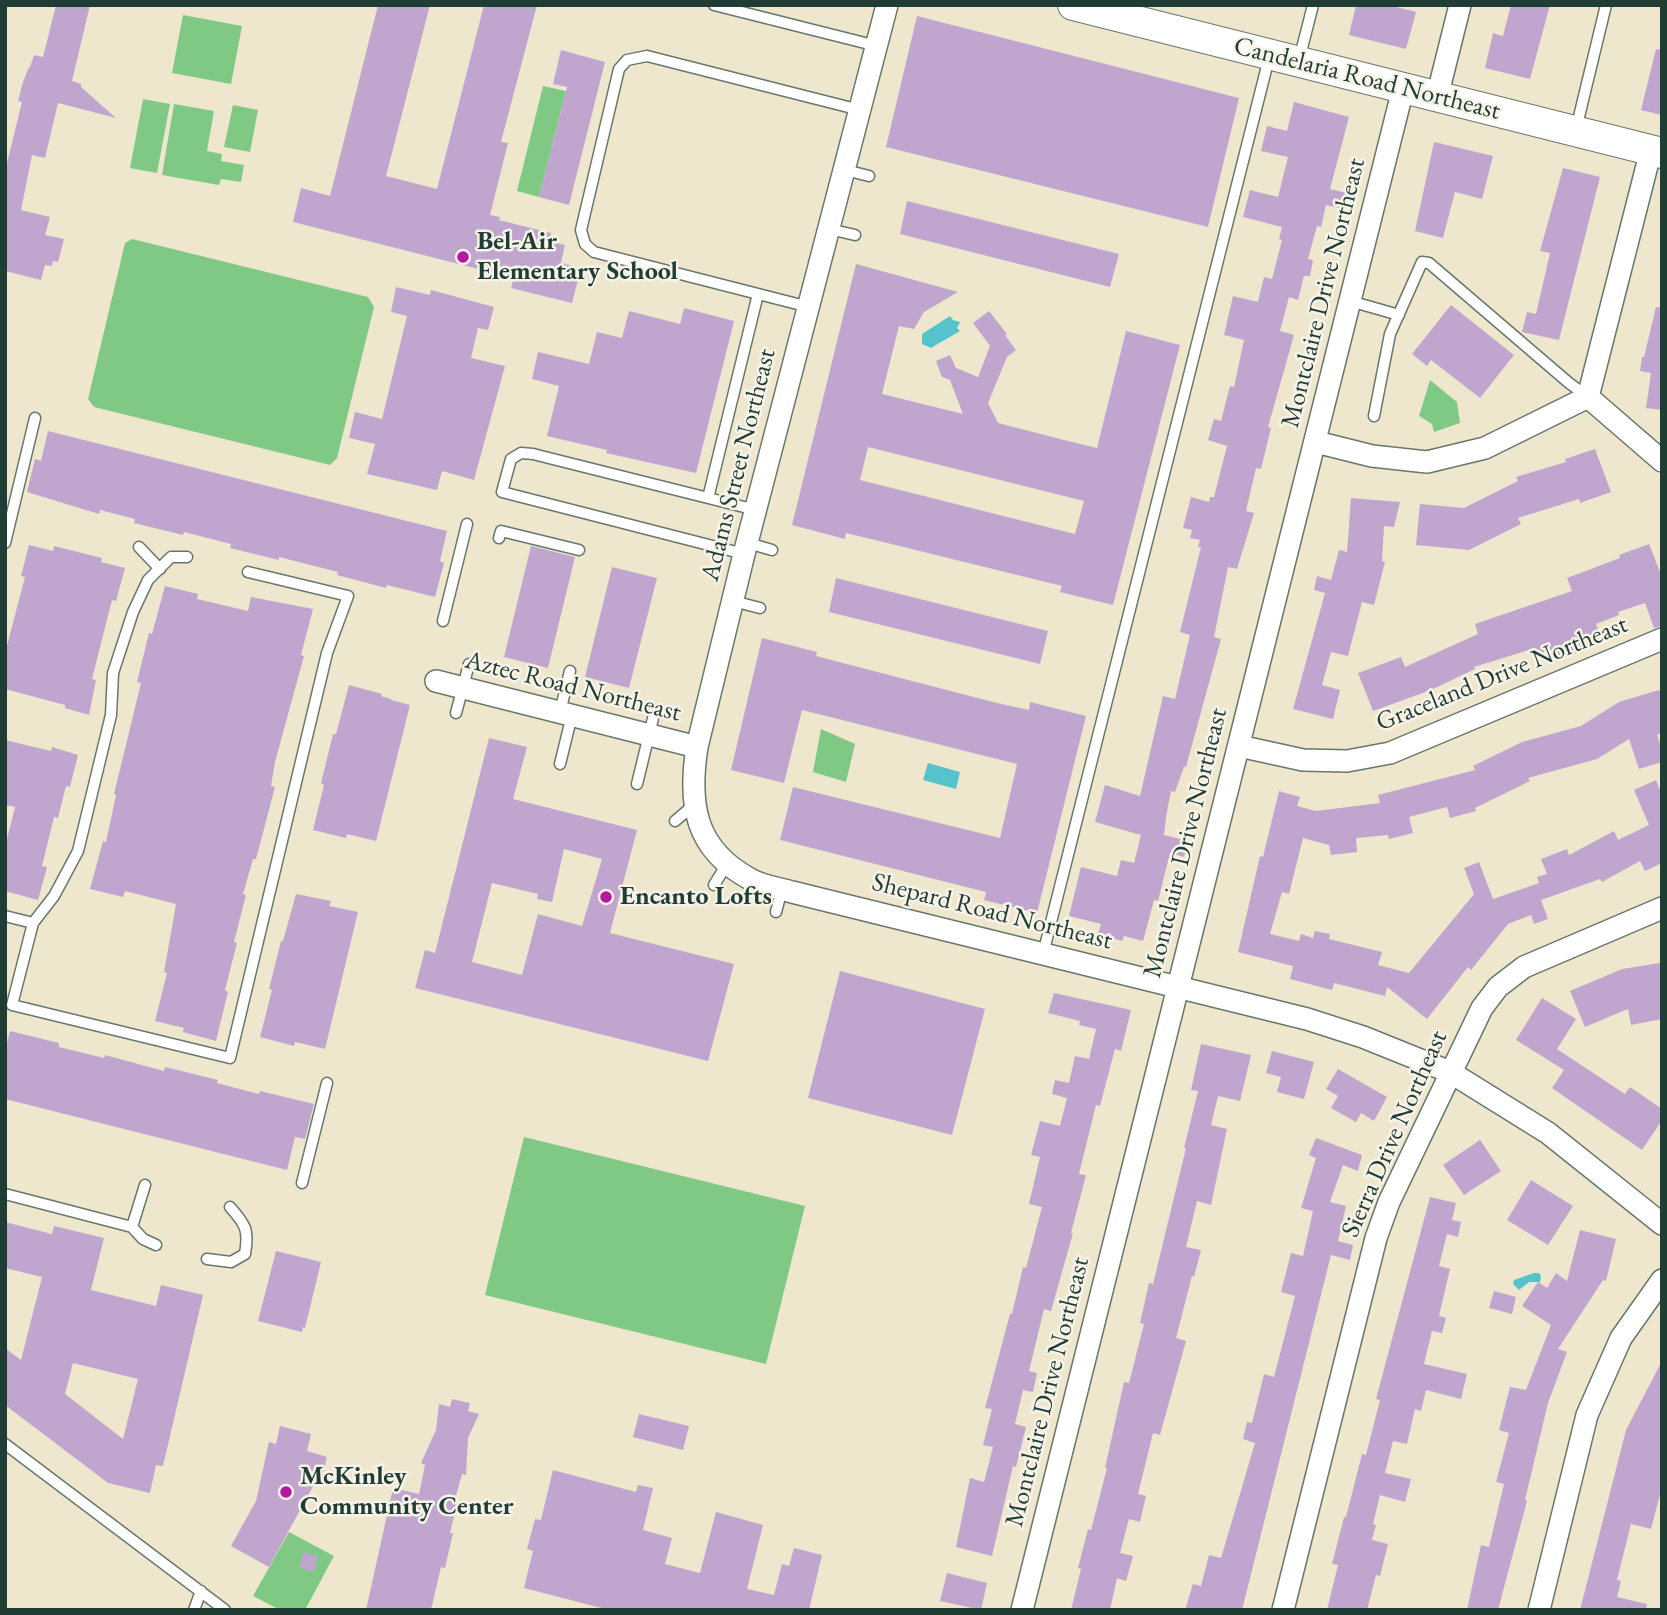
<!DOCTYPE html>
<html>
<head>
<meta charset="utf-8">
<style>
  body { margin:0 }
  #map { position:relative; width:1667px; height:1615px; overflow:hidden; background:#eee7cd; font-family:"EB Garamond",serif }
  canvas { display:block }
  .frame { position:absolute; inset:0; border:7px solid #1f3d34; pointer-events:none }
</style>
</head>
<body>
<div id="map">
<canvas width="1667" height="1615"></canvas>
<div class="frame"></div>
</div>
<script>
const g = document.querySelector('canvas').getContext('2d');
g.lineJoin = 'round';
function fill(path, color) {
  g.fillStyle = color;
  g.fill(path, 'evenodd');
}
function trace(path, color, width, dash) {
  g.strokeStyle = color;
  g.lineWidth = width;
  g.lineCap = dash ? 'butt' : 'round';
  g.setLineDash(dash || []);
  g.stroke(path);
}
function write(font, color, halo, rows, align = 'center') {
  g.font = font + ' "EB Garamond",serif';
  g.lineWidth = 5;
  g.setLineDash([]);
  g.textBaseline = 'middle';
  g.strokeStyle = halo;
  g.fillStyle = color;
  for (const [text, x, y, turn = 0] of rows) {
    g.save();
    g.translate(x, y);
    g.rotate((+turn || 0) * Math.PI / 180);
    g.textAlign = isNaN(turn) ? turn : align;
    if (halo) g.strokeText(text, 0, 0);
    g.fillText(text, 0, 0);
    g.restore();
  }
}
fill(new Path2D(`
  M183 15 242 26 231 84 172 73Z
  M543 86 566 91 539 197 517 191Z
  M143 99 170 104 157 173 130 168Z
  M174 104 214 111 207 151 222 154 221 161 244 165 241 182 221 179 219 185 162 175Z
  M233 105 258 110 250 152 224 147Z
  M132 239 368 297 374 307 337 458 330 465 94 407 88 399 125 243Z
  M1430 380 1457 402 1460 423 1434 432 1432 424 1419 416Z
  M821 729 855 744 846 782 813 772Z
  M524 1137 805 1206 766 1364 485 1295Z
  M289 1532 334 1556 305 1610H280L253 1596Z`), '#80c985');
fill(new Path2D(`
  M950 316 953 320 960 322 957 328 960 331 931 348 922 344V334Z
  M928 763 960 772 956 789 923 780Z
  M1534 1273H1539L1541 1276 1540 1282H1529L1519 1290 1513 1284 1514 1280Z`), '#55c3cc');
fill(new Path2D(`
  M56 5H90L72 81 81 84V87L116 118 58 103 45 158 32 155 21 210 50 217 45 235 64 239 58 262 53 261 52 266 45 265 41 280 5 271V171L22 102 18 101 23 82 29 67H30L34 55 43 57Z
  M378 5H430L386 176 437 189 484 5H537L501 142 508 143 490 215 500 217 499 220 551 233 549 241 565 245 561 263 581 268 572 303 511 288 514 278 293 222 301 188 330 196Z
  M1356 5H1388L1416 12 1406 49 1349 35Z
  M1511 5H1550L1530 79 1485 68 1493 33 1503 36Z
  M917 16 1239 98 1208 227 886 147Z
  M1656 49 1662 50V115L1641 110Z
  M561 50 605 62 569 205 539 197 567 87 553 84Z
  M1294 102 1349 117 1330 189 1347 193 1343 209 1326 205 1321 227 1317 226 1308 259 1313 260 1310 276H1304L1298 300 1289 297 1280 331 1294 335 1268 427 1271 428 1261 469 1256 468 1246 511 1254 513 1237 569 1228 567 1214 637 1221 639 1186 767H1184L1175 792 1171 791 1166 817 1164 835 1188 841 1184 857 1170 853 1158 901 1154 900 1143 941 1124 936 1122 941 1098 934 1101 924 1069 916 1081 867 1117 876 1121 860 1134 863 1141 835 1095 822 1105 785 1140 796 1163 696 1175 699 1190 635 1180 632 1201 547H1198L1200 540 1190 538 1192 530 1183 528 1191 497 1209 502 1210 497H1214L1227 446 1208 440 1214 419 1221 421 1230 386 1234 387 1244 340 1224 335 1233 296 1258 302 1264 277 1272 279 1282 240 1279 239 1282 227 1243 217 1250 190 1278 197 1288 157 1261 151 1267 126 1287 131Z
  M1434 142 1493 156 1482 199 1455 192 1443 238 1415 231Z
  M1563 168 1600 177 1559 340 1522 332 1527 312 1536 314 1550 253 1540 251Z
  M907 201 1119 254 1110 287 900 234Z
  M856 264 958 292 924 312 914 329 899 326 882 394 963 414 950 380 942 377 936 361 950 355 956 368 978 377 990 346 973 323 989 311 1007 334 1005 335 1016 350 1007 357 988 403 998 423 1064 440 1097 448 1126 331 1180 345 1113 605 1060 592 1062 586 879 541 846 533 845 539 792 525ZM868 447 1084 501 1075 534 860 480Z
  M396 287 430 295 431 290 494 307 488 330 478 328 471 358 505 366 474 480 442 471 437 490 367 474 375 444 349 438 355 412 382 419 407 316 391 312Z
  M1451 305 1514 355 1480 398 1431 360 1427 366 1412 354Z
  M1656 307 1662 308V410L1646 408 1651 373 1640 371 1642 357H1644Z
  M684 308 734 321 696 473 606 453 607 450 547 436 559 386 532 379 538 352 589 364 597 332 622 338 629 311 680 324Z
  M48 431 447 531 440 561 444 563 435 597 387 585 386 588 337 575 338 572 279 557V560L230 548 231 544 184 532 183 535 134 523 135 519 100 510 99 514 27 492 35 459 41 461Z
  M1595 449 1611 492 1580 503 1579 499 1518 518 1521 524 1469 550 1416 545 1420 504 1464 508 1518 481 1516 477 1566 462 1565 459Z
  M1351 498 1400 502 1394 527 1384 526 1382 561 1385 562 1374 605 1362 602 1348 656 1331 652 1322 685 1340 690 1333 719 1293 709 1325 593 1314 590 1317 576 1331 580 1339 550 1347 552Z
  M1649 544 1662 577V626L1654 628 1645 603 1618 612 1619 615 1596 624 1603 643 1558 660 1554 649 1535 656 1532 649 1474 667 1475 669 1431 690 1373 711 1358 673 1401 657 1405 667 1478 634 1475 624 1572 591 1567 578 1620 558 1619 555Z
  M29 545 53 551 54 546 102 558 101 562 125 568 116 601 112 600 92 679 96 680 89 715 65 708V705L5 689V653L25 577 21 576Z
  M531 546 575 557 548 668 504 657Z
  M612 567 657 578 629 688 585 677Z
  M836 578 1048 631 1040 664 829 612Z
  M165 586 198 594 197 599 248 611 251 597 313 609 301 655 304 656 275 762 271 786 275 787 256 859H253L243 894 246 895 234 942 237 943 225 990 228 992 216 1041 183 1032 184 1028 155 1021 167 973 164 972 176 904 125 891 123 897 90 889 103 841 106 842 116 795 114 794 141 683 137 682 149 633 152 634Z
  M762 638 817 652 816 656 997 703 1029 710 1030 702 1086 716 1037 913 984 900 986 892 780 840 793 787 1000 838 1017 764 802 710 784 783 731 770Z
  M349 685 382 694 381 696 391 699V700L410 705 376 841 347 834 346 838 313 830 324 785 321 783 333 734H336Z
  M1659 690 1662 697V733L1657 735 1662 750V762L1639 769 1629 739 1597 759 1528 778 1530 781 1475 808 1476 811 1450 818 1447 807 1409 817 1413 833 1389 839 1388 835 1356 838 1357 852 1331 855 1329 845 1303 838 1289 894 1282 892 1270 934 1299 941 1301 934 1313 938 1315 931 1330 934 1329 939 1382 952 1378 965 1409 973 1474 894 1464 868 1479 862 1493 899 1539 883 1537 877 1547 874 1541 859 1567 849 1569 855 1614 831 1618 840 1649 825 1634 790 1656 780 1662 794V863L1645 871 1640 861 1602 882 1600 879 1541 900 1548 919 1534 924 1531 915 1508 924 1471 970 1468 967 1427 1019 1387 987 1385 996 1334 983 1332 990 1290 979 1293 966 1238 952 1260 856 1263 857 1279 791 1300 797 1297 806 1316 811 1380 803 1378 795 1475 770 1473 766 1522 742 1581 726 1619 702Z
  M489 738 527 747 513 799 637 830 610 933 734 964 708 1061 415 988 425 950 435 953ZM564 849 602 859 582 926 538 914 522 975 472 962 492 883 538 894 537 899 552 902Z
  M5 740 51 751 52 747 78 755 70 787 66 786 58 818 54 817 42 866 47 867 38 900 5 891V847L15 807 5 805Z
  M296 894 331 901 329 906 358 912 325 1049 295 1042 294 1046 260 1037 272 990 269 989 281 941H283Z
  M1660 963 1662 1019 1631 1025 1628 1009 1585 1027 1570 991 1622 969Z
  M840 971 985 1009 952 1135 808 1098Z
  M1054 993 1131 1010 1121 1051 1115 1049 1100 1106 1096 1105 1079 1174 1086 1175 1071 1233H1073L1051 1311 1044 1309 1029 1371 1037 1373 1033 1392 1023 1390 1015 1424 1026 1427 1016 1467 1013 1466 992 1556 956 1547 970 1478 984 1482 993 1447 983 1445 992 1409 985 1408 1010 1314H1012L1023 1267 1026 1268 1042 1207 1029 1204 1040 1157 1031 1155 1040 1121 1060 1126 1067 1098 1052 1094 1055 1080 1069 1083 1075 1056 1089 1059 1096 1029 1079 1025 1080 1021 1048 1013Z
  M1542 998 1576 1019 1557 1049 1625 1094 1630 1087 1662 1109V1120L1642 1150 1552 1088 1564 1070 1516 1040Z
  M10 1031 59 1043V1047L104 1058 105 1055 164 1071 165 1067 218 1080 217 1083 259 1094 260 1091 314 1104 305 1139 295 1137 287 1170 5 1099V1050Z
  M1201 1044 1251 1055 1240 1101 1218 1096 1211 1125 1227 1129 1211 1205 1197 1201 1186 1247 1201 1250 1194 1277 1192 1276 1176 1338 1186 1341 1160 1435 1153 1433 1138 1494 1146 1496 1140 1522 1129 1519 1120 1553 1133 1556 1126 1581 1117 1578 1110 1610H1071L1081 1569 1078 1568 1088 1529 1091 1530 1107 1468H1105L1124 1382 1129 1383 1144 1324 1140 1323 1149 1283 1153 1284 1186 1148H1184L1198 1091 1191 1090Z
  M1272 1051 1314 1062 1304 1099 1277 1092 1281 1077 1266 1073Z
  M1338 1069 1387 1097 1374 1121 1361 1113 1356 1122 1331 1108 1338 1096 1326 1089Z
  M1316 1138 1362 1155 1358 1171 1343 1165 1330 1202 1346 1206 1338 1241 1353 1245 1350 1260 1331 1255 1242 1610H1185L1193 1584 1201 1586 1209 1555 1221 1558 1255 1443 1243 1439 1247 1422 1252 1423 1264 1374 1274 1377 1295 1296 1281 1292 1291 1253 1303 1256 1313 1211 1301 1208 1316 1158 1309 1155Z
  M1480 1140 1501 1171 1464 1195 1443 1165Z
  M1531 1180 1573 1206 1548 1245 1507 1220Z
  M1430 1197 1456 1203 1452 1220 1461 1222 1458 1237 1447 1234 1439 1266 1450 1269 1439 1316 1446 1318 1442 1333 1432 1331 1424 1364 1467 1374 1461 1399 1426 1390 1421 1411 1415 1409 1407 1444 1393 1441 1385 1473 1411 1479 1405 1502 1380 1495 1373 1524 1376 1525 1372 1540 1388 1544 1380 1576 1376 1575 1367 1610H1327L1338 1565 1332 1564 1344 1517H1346L1362 1454 1366 1455 1380 1400 1376 1399Z
  M5 1222 52 1234 54 1226 104 1238 91 1290 156 1306 161 1285 203 1295 163 1466 156 1465 150 1493 108 1483 5 1405V1348L21 1360 42 1277 5 1268ZM73 1363 138 1379 123 1439 65 1394Z
  M1580 1230 1616 1239 1606 1281 1603 1280 1558 1349 1567 1352 1548 1403 1525 1500 1527 1501 1498 1610H1467L1481 1545 1489 1547 1504 1484 1496 1482 1509 1433 1499 1430 1510 1387 1526 1390 1551 1325 1522 1306 1538 1282 1547 1288 1556 1273 1567 1281Z
  M276 1251 321 1262 305 1328 303 1327 302 1332 258 1321Z
  M1494 1291 1516 1297 1512 1314 1489 1308Z
  M1662 1361V1487L1651 1529 1631 1524 1617 1580 1621 1581 1617 1597 1647 1604 1646 1610H1580L1626 1430Z
  M452 1399 470 1403 468 1411 479 1414 468 1438 466 1475 462 1474 454 1503 457 1504 450 1533H453L445 1568 441 1567 431 1610H366L393 1488 419 1494 425 1465 421 1463 436 1430 439 1404 450 1407Z
  M639 1414 689 1426 683 1450 633 1437Z
  M280 1426 311 1434 307 1451 327 1457 321 1481 317 1479 269 1567 231 1546 256 1501 269 1442 276 1444Z
  M553 1470 636 1492 638 1485 653 1488 643 1530 672 1538 665 1564 700 1573 716 1512 763 1525 747 1589 774 1595 782 1564 789 1566 794 1548 822 1555 809 1610H609L524 1588 533 1551 527 1549 535 1519 541 1520Z
  M304 1552 318 1557 313 1572 299 1567Z
  M947 1573 987 1583 981 1610 940 1601Z`), '#c0a6cf');
const service = new Path2D(`
  M714 5 877 46
  M1299 60 1313 5
  M1576 129 1606 5
  M845 170 869 176
  M829 229 855 235
  M1350 301 1399 315
  M809 307 594 252 585 244 581 230 619 69 627 60 647 56 860 110
  M1374 416 1390 334 1422 262 1429 263 1569 383 1588 397
  M708 498 758 294
  M499 538 501 531 579 550
  M5 543 35 418
  M748 543 772 550
  M139 547 160 569
  M744 554 502 492 511 459 521 453 533 454 756 510
  M733 601 760 608
  M443 621 467 524
  M560 712 570 671
  M456 713 469 664
  M560 764 572 715
  M637 784 655 710
  M675 821 695 804
  M714 885 727 864
  M776 912 782 889
  M5 916 33 923 54 896 78 851 111 715 113 673 133 612 148 580 171 557H187
  M33 923 12 1005 230 1058 327 653 348 596 248 572
  M1043 954 1269 58
  M302 1183 327 1083
  M145 1185 132 1227 143 1239 156 1245
  M5 1194 132 1227
  M207 1259 231 1262 245 1254C249 1230 246 1225 230 1207
  M5 1444 225 1610
  M194 1610 201 1591`);
const minor = new Path2D(`
  M887 5 744 554 697 747C688 805 695 849 750 879 762 886 778 888 792 892L1307 1019 1363 1037 1450 1072 1548 1133 1662 1224
  M1437 97 1460 5
  M1588 397 1662 461
  M1316 442 1372 456 1427 462 1485 448 1588 397 1651 150
  M436 681 697 747
  M1239 746 1303 760 1347 761 1390 753 1662 639
  M1022 1610 1403 89
  M1283 1610 1376 1238 1389 1202 1482 1008 1498 987 1524 967 1662 908
  M1539 1610 1587 1415 1621 1338 1662 1280`);
const secondary = new Path2D(`
  M1073 5 1662 153`);
trace(service, '#67786a', 13);
trace(minor, '#67786a', 24);
trace(secondary, '#67786a', 32);
trace(service, '#fff', 10);
trace(minor, '#fff', 21);
trace(secondary, '#fff', 30);
for (const [x, y, r, color] of [
  [463,257,7,"#b5179e"],
  [606,897,7,"#b5179e"],
  [286,1492,7,"#b5179e"]
]) {
  const dot = new Path2D();
  dot.arc(x, y, r, 0, 2 * Math.PI);
  g.fillStyle = color;
  g.fill(dot);
  trace(dot, '#f7f3e8', 2.5);
}
write('26px', '#1f3d34', '#f7f3e8', [
  ["Candelaria Road Northeast",1367,79,14],
  ["Montclaire Drive Northeast",1324,293,-76],
  ["Adams Street Northeast",739,465,-76],
  ["Graceland Drive Northeast",1502,674,-22],
  ["Aztec Road Northeast",573,687,14],
  ["Montclaire Drive Northeast",1186,843,-76],
  ["Shepard Road Northeast",992,912,14],
  ["Sierra Drive Northeast",1395,1134,-66],
  ["Montclaire Drive Northeast",1048,1392,-76]
]);
write('bold 26px', '#1f3d34', '#f7f3e8', [
  ["Bel-Air",477,242],
  ["Elementary School",477,272],
  ["Encanto Lofts",620,897],
  ["McKinley",300,1477],
  ["Community Center",300,1507]
], 'left');
</script>
</body>
</html>
